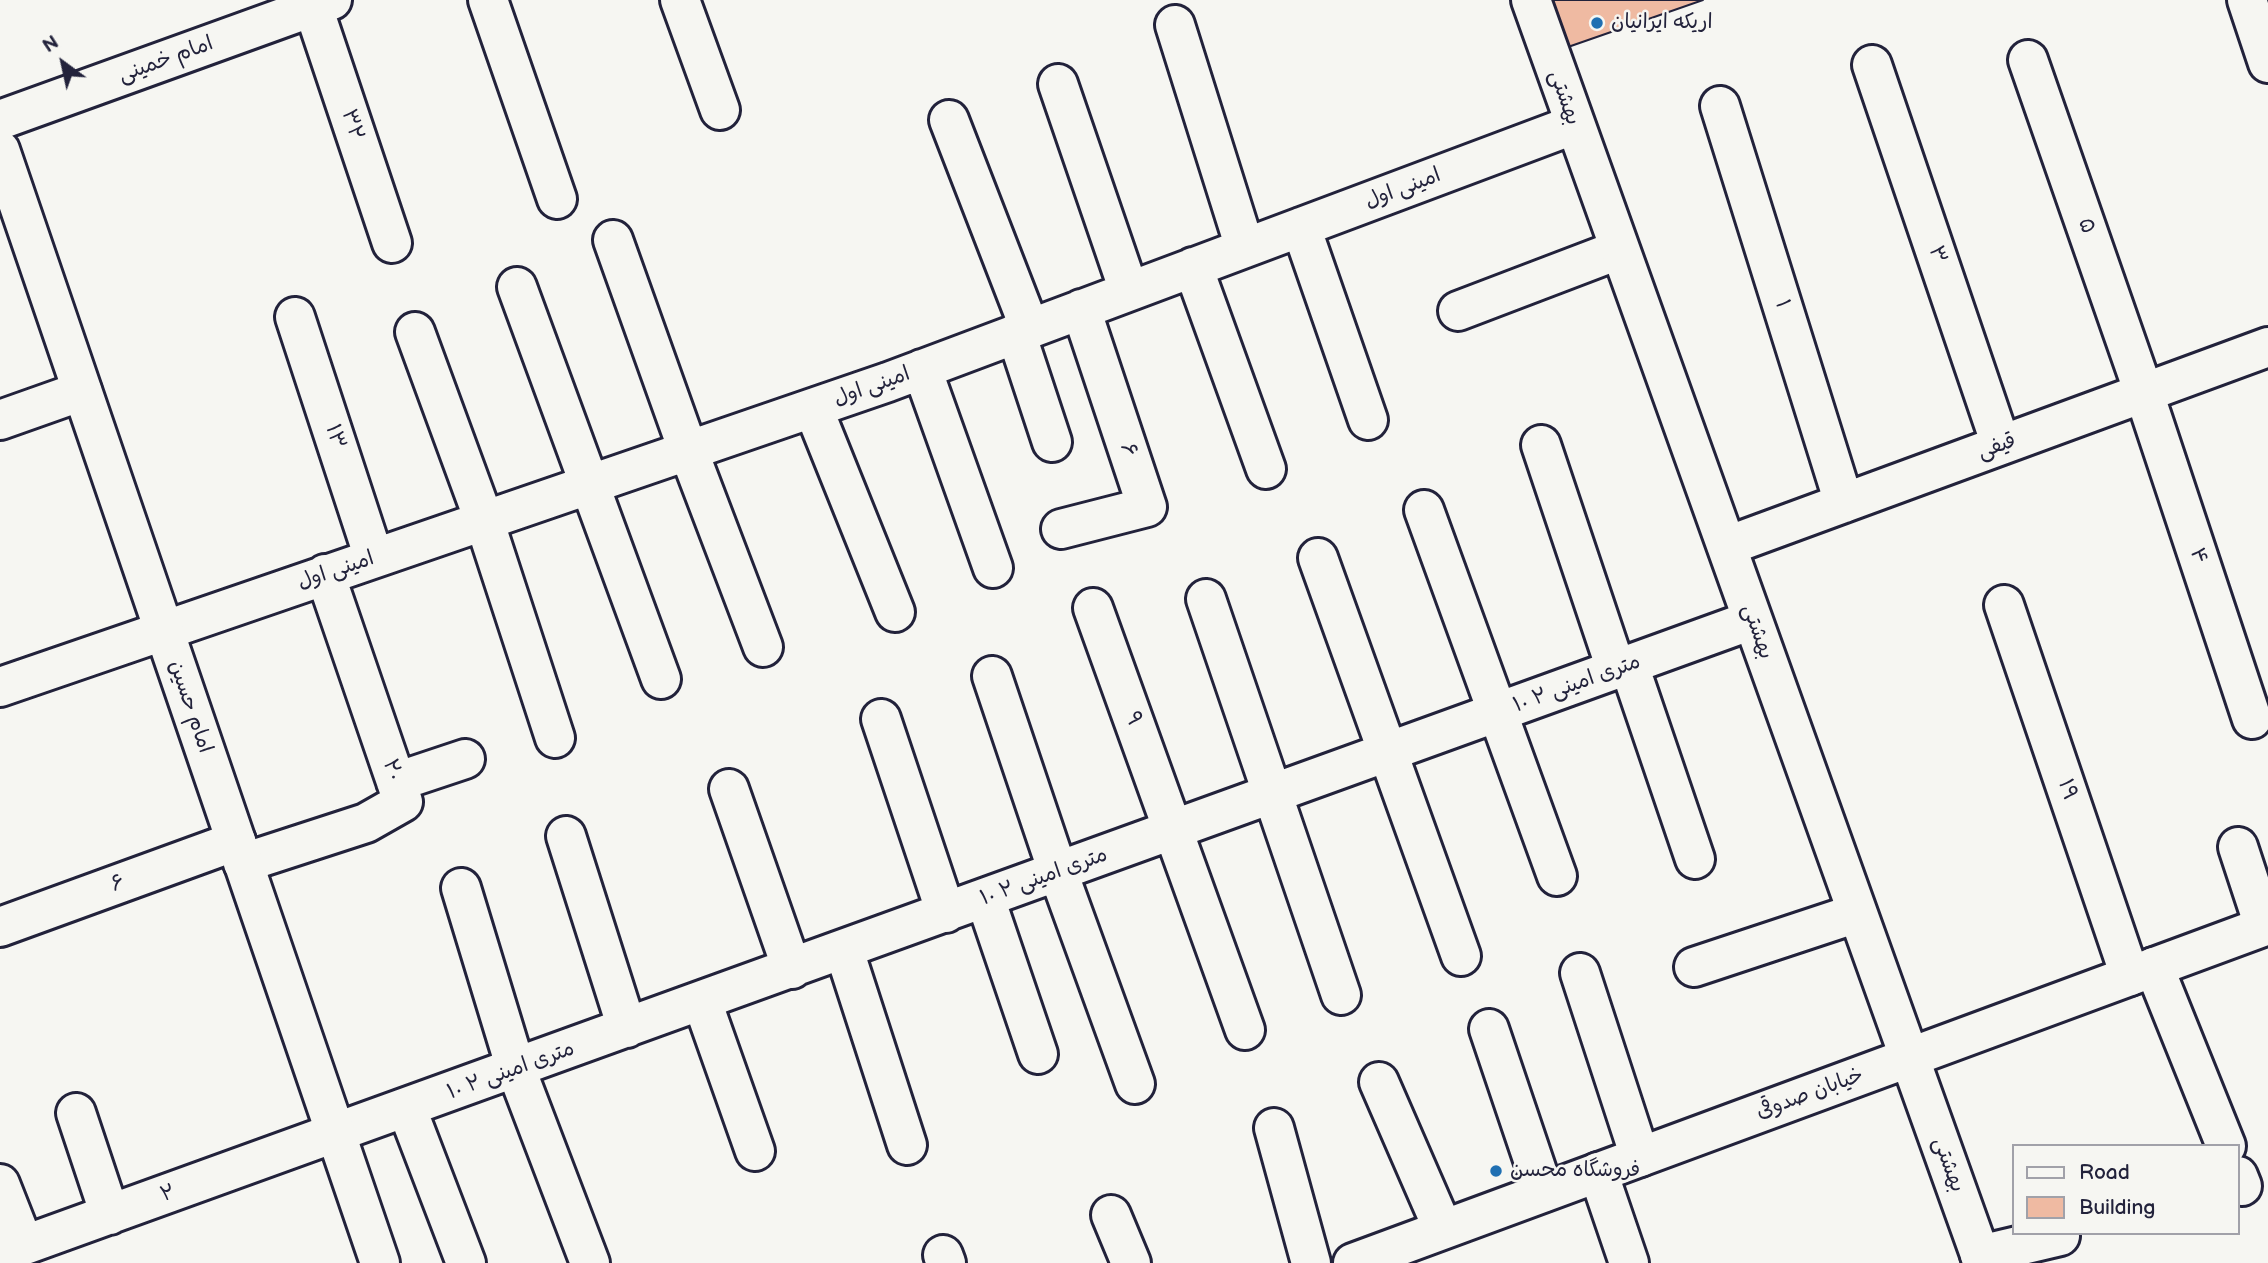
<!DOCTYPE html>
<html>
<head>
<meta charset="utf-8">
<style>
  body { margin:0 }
  #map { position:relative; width:2268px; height:1263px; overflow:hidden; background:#f6f6f2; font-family:"Balsamiq Sans",sans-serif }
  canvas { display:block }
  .legend { position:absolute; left:2012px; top:1144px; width:228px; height:91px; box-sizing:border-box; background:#f6f6f2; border:2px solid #a1a1a9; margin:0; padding:9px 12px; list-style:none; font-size:21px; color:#22223b }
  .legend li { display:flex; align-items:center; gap:14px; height:35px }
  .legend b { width:35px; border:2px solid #a1a1a9 }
  .north { position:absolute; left:28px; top:28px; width:70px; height:70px; -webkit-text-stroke:5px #f6f6f2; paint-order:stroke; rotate:327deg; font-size:19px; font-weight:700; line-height:28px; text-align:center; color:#22223b }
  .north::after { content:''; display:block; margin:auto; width:24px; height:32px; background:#22223b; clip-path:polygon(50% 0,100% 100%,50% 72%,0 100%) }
</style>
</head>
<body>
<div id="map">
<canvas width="2268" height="1263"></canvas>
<ul class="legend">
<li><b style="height:9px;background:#f6f6f2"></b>Road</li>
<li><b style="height:19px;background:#efbaa2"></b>Building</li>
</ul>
<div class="north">N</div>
</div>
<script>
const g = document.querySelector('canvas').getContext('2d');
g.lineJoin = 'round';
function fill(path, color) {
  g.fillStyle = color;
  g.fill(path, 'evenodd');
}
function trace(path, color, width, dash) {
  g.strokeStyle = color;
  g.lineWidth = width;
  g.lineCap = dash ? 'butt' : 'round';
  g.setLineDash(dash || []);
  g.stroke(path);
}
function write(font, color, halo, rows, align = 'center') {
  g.font = font + ' "Balsamiq Sans","Playpen Sans Arabic",sans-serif';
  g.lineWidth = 5;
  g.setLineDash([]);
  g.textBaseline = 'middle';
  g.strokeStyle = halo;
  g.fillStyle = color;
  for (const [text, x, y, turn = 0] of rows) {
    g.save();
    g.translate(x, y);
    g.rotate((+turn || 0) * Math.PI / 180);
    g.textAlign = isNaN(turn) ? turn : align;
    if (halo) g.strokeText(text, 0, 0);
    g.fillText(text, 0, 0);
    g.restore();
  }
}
const building = new Path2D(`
  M1551 0H1703L1568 47Z`);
fill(building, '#efbaa2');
trace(building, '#22223b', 2);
const street = new Path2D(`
  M488 0 557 199
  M680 0 720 110
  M2247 0 2268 63
  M313 7 392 243
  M1175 25 1245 248
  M2028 60 2144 393 2252 719
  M1872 65 2001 445
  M1058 84 1129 291
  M1720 106 1844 503
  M949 120 1030 329
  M1301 227 1368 420
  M613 240 688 450 763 647
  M1193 267 1266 469
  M517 287 661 679
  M1458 311 1618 250
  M295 317 374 558
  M415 332 484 520 555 738
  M1016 333 1052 442
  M922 369 993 568
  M813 408 895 612
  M0 420 82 391
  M1541 445 1616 669
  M1424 510 1557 876
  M1061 529 1147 507 1081 309
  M1727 546 2268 347
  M1318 558 1461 956
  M1206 599 1341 995
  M2004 605 2130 976
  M1093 608 1245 1030
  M1629 665 1695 859
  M992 676 1058 872 1135 1084
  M0 687 888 382 1573 125
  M881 719 946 913
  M396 782 465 759
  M729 789 792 969
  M566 836 627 1028
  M2238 847 2264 926
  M243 863 366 823 403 802 325 574
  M461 888 516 1069 590 1263
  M985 898 1038 1054
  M0 927 236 841
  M844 950 907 1145
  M1694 967 1857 913
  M2154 967 2226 1146
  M1580 973 1640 1157
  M702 1001 755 1151
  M1489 1029 1544 1192
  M1379 1082 1443 1229
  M407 1109 466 1263
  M76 1113 110 1215
  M1274 1128 1311 1263
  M1598 1172 1629 1263
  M2238 1176 2242 1186
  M0 1184 24 1245
  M1111 1215 1131 1263
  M0 1254 1752 620
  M943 1255 946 1263
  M1980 1255 2060 1236`);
const secondary = new Path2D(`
  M1531 0 1983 1263
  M0 120 332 0
  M0 150 380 1263
  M1353 1263 2268 925`);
trace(street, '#22223b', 44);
trace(secondary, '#22223b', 44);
trace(street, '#f6f6f2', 38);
trace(secondary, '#f6f6f2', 38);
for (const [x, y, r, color] of [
  [1597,23,7,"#1f6fb2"],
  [1496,1171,7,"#1f6fb2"]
]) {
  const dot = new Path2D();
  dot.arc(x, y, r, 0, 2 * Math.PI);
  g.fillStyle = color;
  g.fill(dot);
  trace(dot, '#f6f6f2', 2.5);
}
write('21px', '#22223b', '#f6f6f2', [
  ["اریکه ایرانیان",1611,23],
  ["فروشگاه محسن",1510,1171]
], 'left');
write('21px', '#22223b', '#f6f6f2', [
  ["امام خمینی",166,60,-20],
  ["بهشتی",1564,98,71],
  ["۳۲",352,125,72],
  ["امینی اول",1403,189,-21],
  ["۵",2086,226,71],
  ["۳",1937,255,71],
  ["۱",1782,304,73],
  ["امینی اول",872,387,-20],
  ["۱۳",335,437,72],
  ["قیفی",1997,447,-20],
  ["۶",1128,450,72],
  ["۴",2198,556,72],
  ["امینی اول",336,571,-19],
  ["بهشتی",1757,632,71],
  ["۱۰ متری امینی ۲",1577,684,-20],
  ["امام حسین",190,707,71],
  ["۹",1133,719,70],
  ["۲۰",392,770,71],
  ["۱۹",2067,790,71],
  ["۱۰ متری امینی ۲",1044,877,-20],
  ["۶",118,884,-20],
  ["۱۰ متری امینی ۲",511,1071,-20],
  ["خیابان صدوقی",1810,1094,-20],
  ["بهشتی",1948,1165,70],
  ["۲",168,1194,-20]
]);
</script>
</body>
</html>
